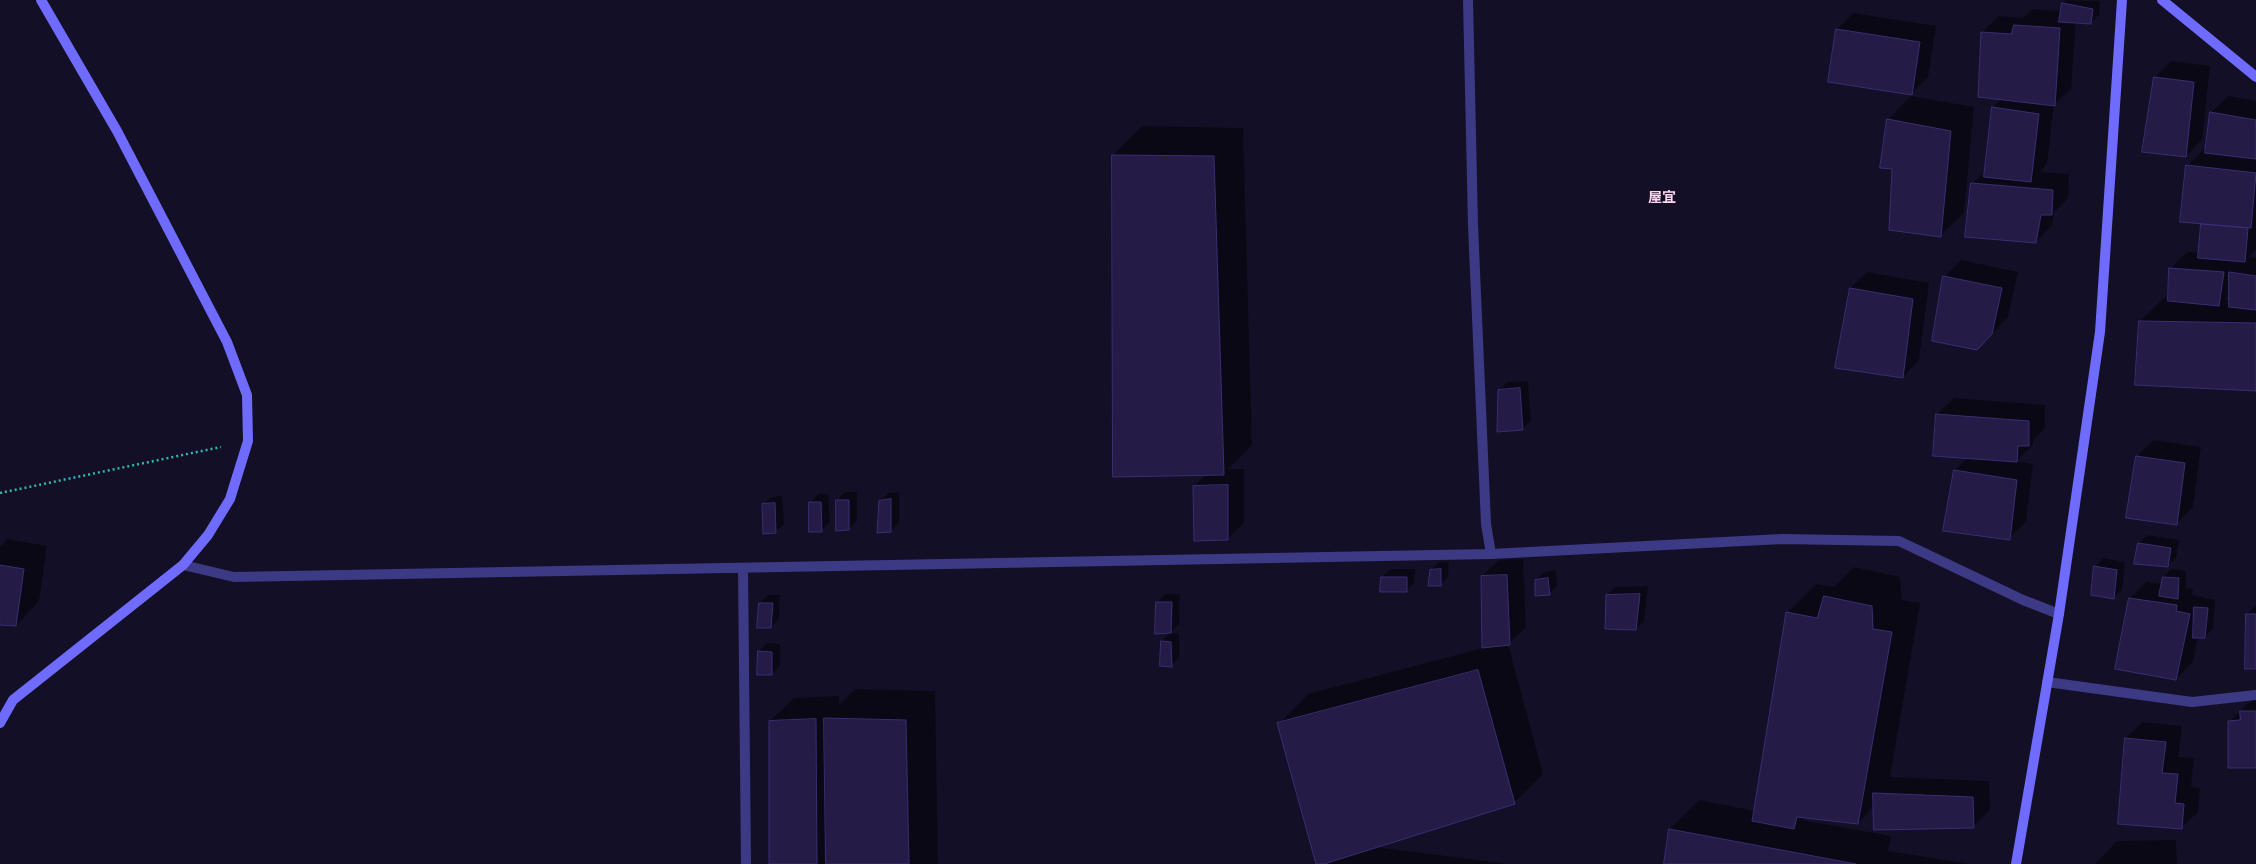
<!DOCTYPE html>
<html>
<head>
<meta charset="utf-8">
<style>
  body { margin:0 }
  canvas { display:block; background:#130f26 }
</style>
</head>
<body>
<canvas width="2256" height="864"></canvas>
<script>
const g = document.querySelector('canvas').getContext('2d');
g.lineJoin = 'round';
function fill(path, color) {
  g.fillStyle = color;
  g.fill(path, 'evenodd');
}
function trace(path, color, width, dash) {
  g.strokeStyle = color;
  g.lineWidth = width;
  g.lineCap = dash ? 'butt' : 'round';
  g.setLineDash(dash || []);
  g.stroke(path);
}
function write(font, color, halo, rows, align = 'center') {
  g.font = font + ' "Fira Sans","Noto Sans JP",sans-serif';
  g.lineWidth = 3.5;
  g.setLineDash([]);
  g.textBaseline = 'middle';
  g.strokeStyle = halo;
  g.fillStyle = color;
  for (const [text, x, y, turn = 0] of rows) {
    g.save();
    g.translate(x, y);
    g.rotate((+turn || 0) * Math.PI / 180);
    g.textAlign = isNaN(turn) ? turn : align;
    if (halo) g.strokeText(text, 0, 0);
    g.fillText(text, 0, 0);
    g.restore();
  }
}
fill(new Path2D(`
  M2066 0 2100 1 2099 15 2091 23 2076 22 2071 89 2054 105 2047 164 2040 172 2069 174 2068 198 2054 212 2052 225 2036 242 1972 184 1986 170 1993 107 2001 99 1982 32 1999 16 2023 18 2032 9 2061 11 2063 3Z
  M1853 13 1936 26 1928 77 1911 94 1837 29Z
  M2171 61 2210 66 2202 140 2186 156 2155 77Z
  M1911 96 1974 107 1964 213 1940 236 1893 168 1888 120Z
  M2228 96 2256 101V249L2249 257 2256 258V390L2140 321 2164 298H2169L2170 269 2187 252 2200 253 2202 223 2187 166 2203 150H2206L2211 113ZM2230 294V299H2225Z
  M1142 126 1243 128 1252 445 1228 469H1244V523L1227 539 1194 486 1207 474 1113 155Z
  M1961 260 2018 272 2008 317 1977 349 1944 277Z
  M1867 272 1929 283 1919 360 1903 377 1850 288Z
  M1528 381 1531 421 1523 429 1499 390 1508 382Z
  M1954 398 2045 405V428L2033 440V445L2016 461 2033 464 2026 522 2009 538 1944 530 1955 470 1968 458 1937 414Z
  M2153 440 2201 447 2193 507 2176 524 2127 517 2137 456Z
  M845 492H857V521L849 529 837 501Z
  M899 492V523L891 531 880 501 889 493Z
  M818 494H828L830 522 821 531 810 503Z
  M782 496 784 524 775 532 763 505 771 497Z
  M2147 535 2179 540 2176 558 2167 566 2139 543Z
  M7 539 47 546 39 601 16 625 0 624V547Z
  M2103 558 2125 562 2122 590 2113 598 2095 567Z
  M1523 559 1526 628 1508 644 1543 774 1514 803 1376 847 1509 864H1317L1279 724 1308 694 1483 648 1482 576 1499 560Z
  M1439 562H1449L1448 577 1440 585 1431 570Z
  M1854 567 1900 577 1902 600 1920 603 1890 777 1989 781 1990 810 1973 827 1874 806 1858 823 1805 817 1802 820 1891 836 1888 851 1970 864H1665L1670 829 1699 800 1755 811 1787 613 1816 584 1834 587Z
  M1390 569H1415L1414 583 1406 591 1382 577Z
  M2172 569 2186 571V588L2193 589 2192 595 2215 600 2213 629 2205 637H2198L2193 662 2176 679 2130 598 2146 582 2162 584 2163 577Z
  M1556 570 1557 586 1549 594 1536 580 1544 572Z
  M1648 586 1644 621 1636 629 1607 595 1615 587Z
  M1165 594H1180L1179 624 1171 632 1157 603Z
  M768 595H780L779 619 771 627 760 603Z
  M2256 605V668L2247 614Z
  M1170 633 1179 634V658L1171 666H1161L1162 641Z
  M767 643 780 644V666L772 674 759 651Z
  M855 689 935 691 938 864H770V721L794 698 839 696V705Z
  M2256 696V767L2229 722Z
  M2143 722 2182 726 2178 757 2194 758 2191 787 2200 788 2198 812 2181 828 2126 738Z
  M2176 840 2177 864H2095L2117 841Z`), '#0007');
const building = new Path2D(`
  M2062 3 2093 9 2091 24 2059 22Z
  M2014 25 2060 28 2055 106 1978 97 1981 32 2011 34Z
  M1836 29 1920 42 1912 95 1828 82Z
  M2154 77 2194 82 2186 157 2142 152Z
  M1992 107 2039 114 2031 182 1984 177Z
  M2210 112 2256 120V159L2205 153Z
  M1887 119 1951 131 1941 237 1889 230 1892 169 1880 168Z
  M1112 155 1214 156 1224 475 1113 477Z
  M2186 165 2256 173 2251 228 2180 222Z
  M1971 183 2053 190 2052 215H2041L2036 243 1965 237Z
  M2201 224 2248 228 2245 262 2198 258Z
  M2169 268 2224 272 2219 306 2168 301Z
  M2229 272 2256 276V310L2229 307Z
  M1943 276 2002 288 1992 334 1977 350 1932 341Z
  M1850 288 1913 299 1903 378 1835 368Z
  M2139 321 2256 323V391L2135 385Z
  M1520 388 1523 430 1497 432 1498 390Z
  M1936 414 2029 421V446H2018L2017 462 1933 456Z
  M2136 456 2185 463 2177 525 2126 518Z
  M1954 470 2017 480 2010 540 1943 531Z
  M1228 485V540L1194 541 1193 486Z
  M891 499V532L877 533 879 501Z
  M836 500H849V530L836 531Z
  M809 502H821L822 532H809Z
  M775 503 776 533 763 534 762 504Z
  M2138 543 2171 548 2168 567 2134 564Z
  M0 565 24 569 16 626 0 625Z
  M2094 566 2117 570 2114 599 2091 595Z
  M1441 569V586H1428L1430 570Z
  M1507 575 1510 645 1482 648 1481 576Z
  M1381 577H1407V592H1380Z
  M2163 577 2179 578 2178 599 2159 596Z
  M1548 578 1550 595 1535 596V580Z
  M1640 594 1636 630 1605 629 1606 595Z
  M1824 596 1872 606 1873 629 1892 632 1858 824 1797 817 1794 829 1752 821 1786 612 1817 618Z
  M2129 598 2177 605 2176 611 2190 614 2176 680 2115 669Z
  M1156 602H1172L1171 633 1155 634Z
  M759 603H773L771 628H757Z
  M2194 607 2208 608 2205 638H2193Z
  M2246 614H2256V669H2245Z
  M1161 641 1171 642 1172 667 1160 666Z
  M758 651 772 652V675H757Z
  M1478 670 1515 804 1324 864H1316L1277 723Z
  M2240 711H2256V768H2228V721L2240 720Z
  M824 718 906 720 909 864H826Z
  M816 719 817 864H769V721Z
  M2125 738 2166 742 2162 773 2178 774 2175 803 2184 804 2182 829 2118 824Z
  M1873 793 1973 797 1974 828 1874 830Z
  M1669 829 1856 864H1664Z`);
fill(building, '#241b47');
trace(building, '#3b2d73', 1);
trace(new Path2D(`
  M0 493 221 447`), '#2fb8b0', 2.5, [2, 3]);
trace(new Path2D(`
  M1468 0 1473 225 1486 524 1491 554
  M183 565 234 577 1491 554 1782 539 1899 541 2023 600 2059 614
  M743 568 746 864
  M2047 682 2192 702 2256 695`), '#3d3a85', 10);
trace(new Path2D(`
  M2162 0 2256 77
  M0 723 13 700 183 565 208 535 230 499 248 441 247 395 227 342 117 131 41 0
  M2016 864 2059 614 2100 332 2122 0`), '#6f6bff', 10);
write('bold 14px', '#ffd6f0', '#130f26', [
  ["屋宜",1662,198]
]);
</script>
</body>
</html>
